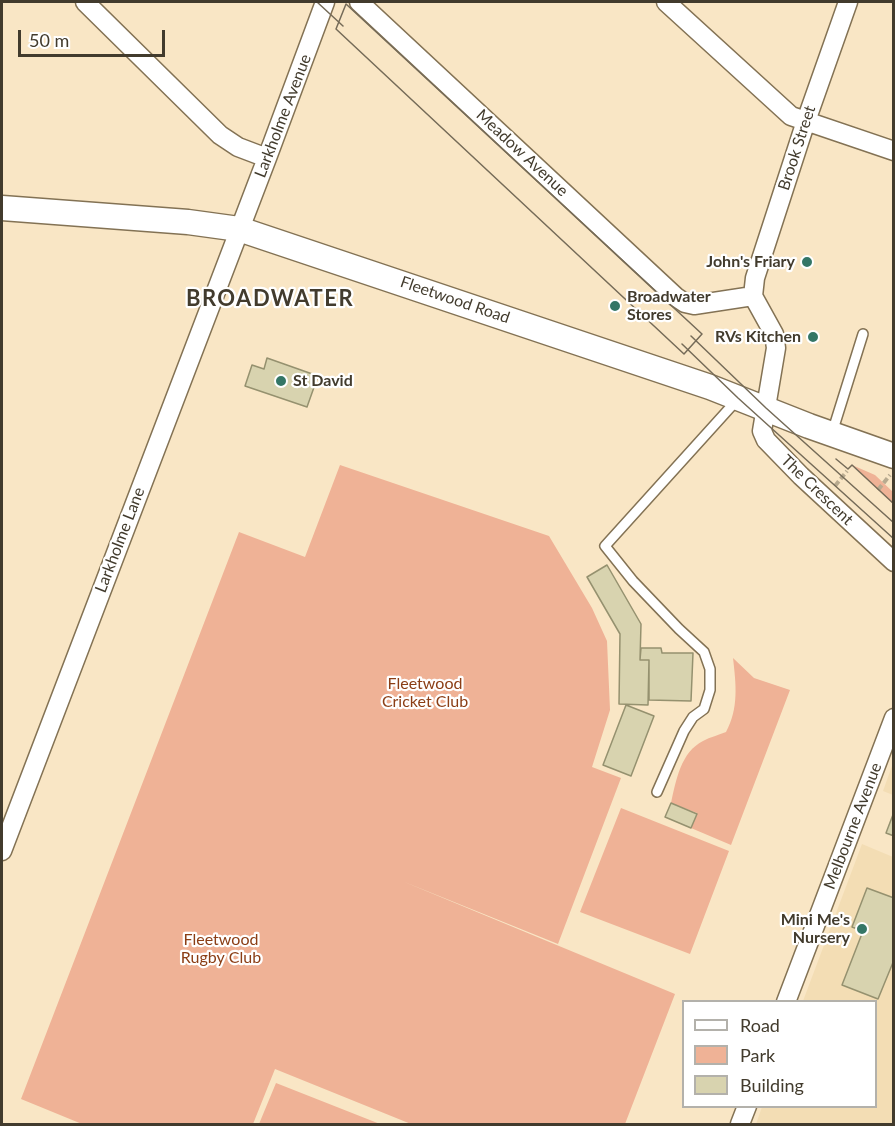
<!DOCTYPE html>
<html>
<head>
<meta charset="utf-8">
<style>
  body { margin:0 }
  #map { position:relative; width:895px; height:1126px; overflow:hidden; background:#f9e6c5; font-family:Lato,sans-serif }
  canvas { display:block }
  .frame { position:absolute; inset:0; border:3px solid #423b2d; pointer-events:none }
  .legend { position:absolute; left:682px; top:1000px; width:195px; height:108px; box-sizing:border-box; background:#fff; border:2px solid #b3b1ab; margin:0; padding:8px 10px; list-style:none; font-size:18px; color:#423b2d }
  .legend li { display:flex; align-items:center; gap:12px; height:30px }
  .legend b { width:30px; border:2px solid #b3b1ab }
  .scale { position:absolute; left:18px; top:30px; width:147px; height:27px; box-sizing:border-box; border:3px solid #423b2d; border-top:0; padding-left:8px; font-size:18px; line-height:21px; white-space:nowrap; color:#423b2d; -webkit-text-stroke:4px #fff; paint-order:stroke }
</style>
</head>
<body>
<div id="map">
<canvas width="895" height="1126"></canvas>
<div class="frame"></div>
<ul class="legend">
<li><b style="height:8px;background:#fff"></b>Road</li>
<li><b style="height:16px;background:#efb296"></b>Park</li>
<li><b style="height:16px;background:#d8d3af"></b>Building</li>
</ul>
<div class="scale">50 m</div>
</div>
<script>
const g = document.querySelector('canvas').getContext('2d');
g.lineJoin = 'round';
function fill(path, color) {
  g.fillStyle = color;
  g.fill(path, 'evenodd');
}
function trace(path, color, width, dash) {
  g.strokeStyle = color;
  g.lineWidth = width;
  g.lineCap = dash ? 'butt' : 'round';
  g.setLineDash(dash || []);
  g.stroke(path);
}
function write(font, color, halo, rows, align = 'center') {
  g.font = font + ' Lato,sans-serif';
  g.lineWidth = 4.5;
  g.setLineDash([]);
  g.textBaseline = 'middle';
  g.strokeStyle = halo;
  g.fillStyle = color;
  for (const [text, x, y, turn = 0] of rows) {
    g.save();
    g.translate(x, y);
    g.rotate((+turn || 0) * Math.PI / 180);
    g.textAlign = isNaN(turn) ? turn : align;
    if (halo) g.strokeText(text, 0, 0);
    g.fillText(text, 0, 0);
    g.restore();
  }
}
fill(new Path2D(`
  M893 763V795L883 791Z
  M862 844 893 857V1124H756L762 1107 876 1106V1002L803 1001Z`), '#f3ddb4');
fill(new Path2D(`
  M340 465 549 536 592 608 607 641 610 710 592 767 621 778 558 944 402 881 675 994 625 1124H411L275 1069 253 1124H82L21 1099 239 532 305 557Z
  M852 465 875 475 893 492V504Z
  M733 658 754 678 790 690 731 845 691 828 697 813 671 803C676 780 681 752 703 741 710 737 719 735 726 732 739 708 736 684 733 658Z
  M621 808 729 851 690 954 580 912Z
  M276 1083 380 1124H259Z`), '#efb296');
const building = new Path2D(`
  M267 358 318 376 307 407 245 386 252 365 264 369Z
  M607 565 641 624 640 660H649L648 705 619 704 620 634 587 577Z
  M641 648H661L662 653H693L691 701 649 700V660H640Z
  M626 705 654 716 631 776 603 765Z
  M671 803 697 814 691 828 665 817Z
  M894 812V836L886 833Z
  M867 888 894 898V960L878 999 842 985 863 931 852 927Z`);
fill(building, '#d8d3af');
trace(building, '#95916f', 1.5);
const lane = new Path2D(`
  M832 433 863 334
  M657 792 684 731 693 717 704 709 710 690V669L704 652 679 629 633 581 605 546 737 400`);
const street = new Path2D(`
  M85 2 220 135 238 147 267 158
  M359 2 676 297 685 303 694 305 753 296
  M666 2 791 116 894 151
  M848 2 806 121 755 278 753 296 774 334 776 348 762 431 766 440 801 476 894 562
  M2 851 267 158 325 2
  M786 1002 894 718
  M740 1124 747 1106`);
const secondary = new Path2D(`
  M2 208 188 222 239 229 710 387 809 426 894 456`);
trace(lane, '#837254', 12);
trace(street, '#837254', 21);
trace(secondary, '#837254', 27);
trace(new Path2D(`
  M835 486 847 471
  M878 490 890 475`), '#b8aa8f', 4, [6, 3]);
trace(lane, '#fff', 9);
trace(street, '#fff', 18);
trace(secondary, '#fff', 24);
trace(new Path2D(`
  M317 2 343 26
  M346 4 702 334 684 354 336 29Z
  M691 336 766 408 894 523
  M682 344 738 398 894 539
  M836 459 848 469 852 465 894 504`), '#756b58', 1.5);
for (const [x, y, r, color] of [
  [807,262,6,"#347666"],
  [615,306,6,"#347666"],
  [813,337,6,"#347666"],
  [281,381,6,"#347666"],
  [862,929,6,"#347666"]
]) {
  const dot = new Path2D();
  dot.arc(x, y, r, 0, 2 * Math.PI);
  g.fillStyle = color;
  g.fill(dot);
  trace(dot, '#fff', 2);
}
write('16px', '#423b2d', '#fff', [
  ["Larkholme Avenue",283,116,-69],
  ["Brook Street",797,148,-72],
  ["Meadow Avenue",522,153,43],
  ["Fleetwood Road",455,300,19],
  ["The Crescent",817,490,44],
  ["Larkholme Lane",120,540,-69],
  ["Melbourne Avenue",853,826,-69]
]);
write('bold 16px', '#423b2d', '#fff', [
  ["John's Friary",795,262],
  ["Broadwater",627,297,"left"],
  ["Stores",627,315,"left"],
  ["RVs Kitchen",801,337],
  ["St David",293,381,"left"],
  ["Mini Me's",850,920],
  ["Nursery",850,938]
], 'right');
write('16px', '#8b3e15', '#fff', [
  ["Fleetwood",425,684],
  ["Cricket Club",425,702],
  ["Fleetwood",221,940],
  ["Rugby Club",221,958]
]);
g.letterSpacing = '1.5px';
write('bold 22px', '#423b2d', '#fff', [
  ["BROADWATER",270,299]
]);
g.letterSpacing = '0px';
</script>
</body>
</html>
